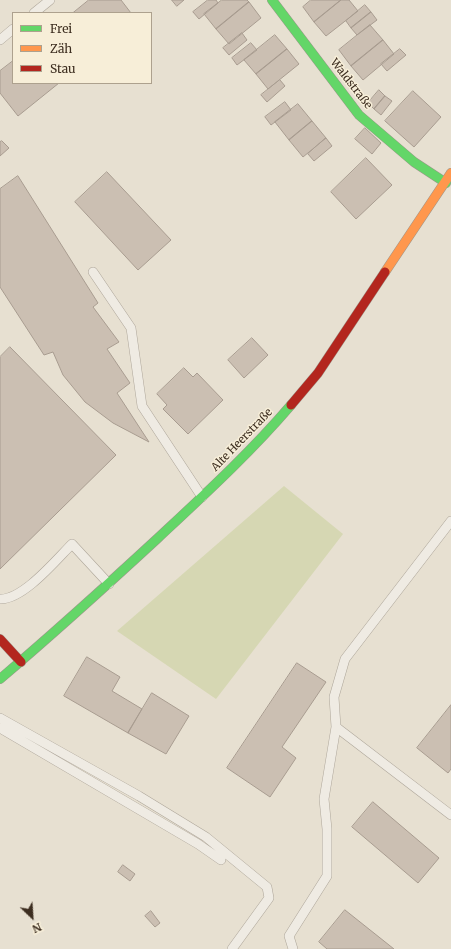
<!DOCTYPE html>
<html>
<head>
<meta charset="utf-8">
<style>
  body { margin:0 }
  #map { position:relative; width:451px; height:949px; overflow:hidden; background:#e7e0d1; font-family:Merriweather,serif }
  canvas { display:block }
  .legend { position:absolute; left:12px; top:12px; width:140px; height:72px; box-sizing:border-box; background:#f7eed8; border:1px solid #ada18e; margin:0; padding:5px 7px; list-style:none; font-size:12px; color:#3d2e20 }
  .legend li { display:flex; align-items:center; gap:8px; height:20px }
  .legend b { width:20px; border:1px solid #ada18e }
  .north { position:absolute; left:12px; top:897px; width:40px; height:40px; -webkit-text-stroke:3px #f7eed8; paint-order:stroke; rotate:155deg; font-size:11px; font-weight:700; line-height:16px; text-align:center; color:#3d2e20 }
  .north::after { content:''; display:block; margin:auto; width:14px; height:18px; background:#3d2e20; clip-path:polygon(50% 0,100% 100%,50% 72%,0 100%) }
</style>
</head>
<body>
<div id="map">
<canvas width="451" height="949"></canvas>
<ul class="legend">
<li><b style="height:5px;background:#63d668"></b>Frei</li>
<li><b style="height:5px;background:#ff974d"></b>Zäh</li>
<li><b style="height:5px;background:#b3261e"></b>Stau</li>
</ul>
<div class="north">N</div>
</div>
<script>
const g = document.querySelector('canvas').getContext('2d');
g.lineJoin = 'round';
function fill(path, color) {
  g.fillStyle = color;
  g.fill(path, 'evenodd');
}
function trace(path, color, width, dash) {
  g.strokeStyle = color;
  g.lineWidth = width;
  g.lineCap = dash ? 'butt' : 'round';
  g.setLineDash(dash || []);
  g.stroke(path);
}
function write(font, color, halo, rows, align = 'center') {
  g.font = font + ' Merriweather,serif';
  g.lineWidth = 3;
  g.setLineDash([]);
  g.textBaseline = 'middle';
  g.strokeStyle = halo;
  g.fillStyle = color;
  for (const [text, x, y, turn = 0] of rows) {
    g.save();
    g.translate(x, y);
    g.rotate((+turn || 0) * Math.PI / 180);
    g.textAlign = isNaN(turn) ? turn : align;
    if (halo) g.strokeText(text, 0, 0);
    g.fillText(text, 0, 0);
    g.restore();
  }
}
fill(new Path2D(`
  M284 486 343 534 216 699 117 631Z`), '#d6d7b3');
const building = new Path2D(`
  M89 0H121L131 13H73Z
  M172 0H184L177 6Z
  M208 0H216L218 3 199 19 193 12Z
  M222 0H247L249 2 216 29 204 14Z
  M311 0H341L314 22 303 7Z
  M341 0H349L358 11 326 36 314 22Z
  M249 2 261 18 229 44 216 29Z
  M365 5 371 12 351 28 346 21Z
  M371 12 377 20 357 35 351 28Z
  M370 25 383 40 351 66 339 50Z
  M242 33 247 40 229 55 223 48Z
  M275 35 287 49 256 74 244 60Z
  M383 40 394 54 363 80 351 66Z
  M251 43 257 50 237 65 232 58Z
  M287 49 299 64 268 89 256 74Z
  M400 49 406 55 387 71 381 64Z
  M13 61V83H59L18 116 0 93V71Z
  M280 80 285 86 267 102 261 95Z
  M379 90 385 96 374 109 368 103Z
  M413 91 441 117 414 147 385 121Z
  M385 96 392 101 381 115 374 109Z
  M285 102 291 110 271 125 265 117Z
  M298 104 312 121 289 140 275 122Z
  M312 121 326 138 303 157 289 140Z
  M365 128 381 143 372 154 355 139Z
  M326 138 332 146 314 161 308 154Z
  M2 141 9 148 0 156V142Z
  M366 158 392 185 356 219 331 192Z
  M107 172 171 240 138 270 75 202Z
  M18 176 98 303 93 307 119 342 107 349 130 383 117 393 149 442 113 423 85 402 63 375 53 352 44 355 0 287V189Z
  M252 338 268 355 244 378 228 360Z
  M10 347 116 455 0 569V357Z
  M184 368 193 377 197 373 223 400 188 434 163 409 167 405 157 394Z
  M87 657 120 677 112 691 142 709 128 733 64 696Z
  M297 663 326 682 282 747 296 758 270 797 227 768Z
  M152 693 189 716 166 754 128 733Z
  M451 705V769L448 773 417 748Z
  M373 802 439 858 418 883 352 827Z
  M123 865 135 874 130 881 118 872Z
  M345 910 394 949H327L319 942Z
  M151 911 160 923 155 927 145 916Z`);
fill(building, '#cbbfb2');
trace(building, '#a89c90', 1);
const lane = new Path2D(`
  M34 13 50 0
  M0 40 13 29
  M93 272 131 328 142 406 202 497
  M0 599C23 600 56 560 72 544L109 584
  M0 718 139 796 206 837 267 887 269 898 232 949
  M336 727 451 815
  M0 728 198 844 221 860
  M293 949 289 936 327 876V829L324 799 336 727 334 697 345 659 451 521`);
const fast = new Path2D(`
  M272 0 359 115 414 162 446 183
  M0 679C54 633 106 586 158 538 204 495 250 453 291 405`);
const slow = new Path2D(`
  M385 272 451 173`);
const jam = new Path2D(`
  M291 405 318 373 385 272
  M0 639 21 662`);
trace(lane, '#ada599', 10);
trace(fast, '#9c958a', 10);
trace(slow, '#9c958a', 10);
trace(jam, '#9c958a', 10);
trace(lane, '#efebe3', 9);
trace(fast, '#63d668', 9);
trace(slow, '#ff974d', 9);
trace(jam, '#b3261e', 9);
write('11px', '#3d2e20', '#f7eed8', [
  ["Waldstraße",351,84,52],
  ["Alte Heerstraße",242,440,-46]
]);
</script>
</body>
</html>
